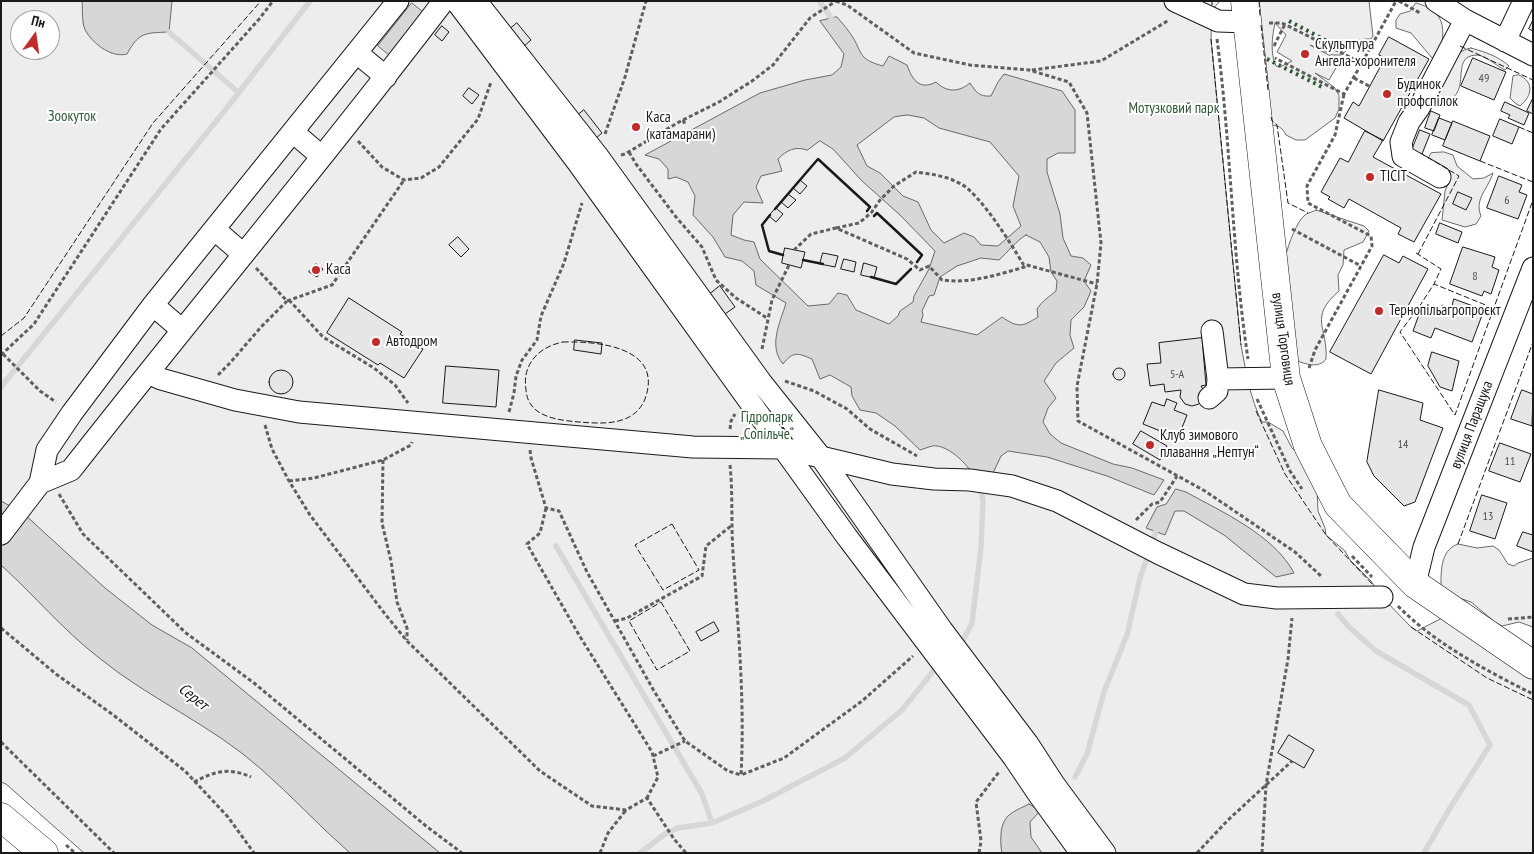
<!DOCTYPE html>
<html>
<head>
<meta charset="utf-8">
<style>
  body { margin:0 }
  #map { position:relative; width:1534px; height:854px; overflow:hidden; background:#fff; font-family:"PT Sans Narrow",sans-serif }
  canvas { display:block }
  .frame { position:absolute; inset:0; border:2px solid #1a1a1a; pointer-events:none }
  .north { position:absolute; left:10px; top:10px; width:50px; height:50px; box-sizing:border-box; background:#fff; border:1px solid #a3a3a3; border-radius:50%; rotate:14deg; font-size:14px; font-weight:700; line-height:20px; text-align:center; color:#1a1a1a }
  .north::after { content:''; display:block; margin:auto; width:18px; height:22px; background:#c62828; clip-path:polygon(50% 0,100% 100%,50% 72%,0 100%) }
</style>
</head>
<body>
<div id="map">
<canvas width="1534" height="854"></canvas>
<div class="frame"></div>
<div class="north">Пн</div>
</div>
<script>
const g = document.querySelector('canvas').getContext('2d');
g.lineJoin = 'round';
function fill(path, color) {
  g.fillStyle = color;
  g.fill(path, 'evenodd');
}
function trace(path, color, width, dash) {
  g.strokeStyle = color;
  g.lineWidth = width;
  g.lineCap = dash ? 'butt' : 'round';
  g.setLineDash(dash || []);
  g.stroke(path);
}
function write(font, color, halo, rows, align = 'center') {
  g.font = font + ' "PT Sans Narrow",sans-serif';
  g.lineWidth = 4;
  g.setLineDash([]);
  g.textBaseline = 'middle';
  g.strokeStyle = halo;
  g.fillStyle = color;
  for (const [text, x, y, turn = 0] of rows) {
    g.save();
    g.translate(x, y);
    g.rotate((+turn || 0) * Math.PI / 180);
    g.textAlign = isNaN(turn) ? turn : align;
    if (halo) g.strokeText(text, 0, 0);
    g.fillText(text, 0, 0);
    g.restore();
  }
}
const green = new Path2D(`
  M1 1H1220L1212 10 1211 39 1241 345C1246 372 1250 398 1262 422H1268L1283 431 1292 448 1305 460 1317 488 1318 511 1325 528 1326 535 1345 551 1350 560 1371 581 1382 597 1411 627 1417 631 1444 617 1533 678V853H84L6 784 1 782ZM20 20H50V50H20Z
  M1253 1H1369L1373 36 1371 39C1350 39 1356 44 1341 55H1333L1310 45 1340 61 1329 80 1315 73 1334 87 1339 95V109L1335 118 1305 140H1296L1286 135C1281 124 1275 126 1264 124ZM1275 23 1286 35 1277 52 1292 61 1280 67 1276 66C1270 53 1272 37 1275 23Z
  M1416 3C1446 11 1446 29 1439 56L1432 58 1411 33 1396 28V20L1400 14 1410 11Z
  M1471 48C1485 52 1498 56 1509 66L1505 70C1496 66 1487 56 1477 55 1446 55 1478 101 1437 102L1429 95C1439 79 1451 51 1471 48Z
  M1519 75C1534 82 1533 95 1520 106L1515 103 1510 98 1513 76Z
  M1444 152 1453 155 1457 166 1473 179 1484 178 1493 173C1488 189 1474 199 1481 216L1476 224 1465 227 1442 220 1445 191 1449 181 1426 162 1431 153Z
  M1316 210 1364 226 1369 231 1363 242 1344 250 1343 265 1338 275 1339 291C1308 318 1328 327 1326 359 1319 369 1305 364 1295 360L1286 255C1288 245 1297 221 1305 215 1307 213 1313 212 1316 210Z
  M1458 544 1477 548 1493 546 1499 550 1508 564 1514 566 1518 563 1533 558V627L1519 622 1502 626 1496 623 1471 602 1450 595 1441 588C1441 572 1440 550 1458 544Z`);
fill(green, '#ededed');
trace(green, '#6a6a6a', 1);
const water = new Path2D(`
  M82 1H172L169 32C145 33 139 32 127 54 112 58 95 45 87 33 81 25 83 11 82 1Z
  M412 3 423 12 389 55 378 46Z
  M837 17C841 22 846 27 850 33 863 51 856 59 883 66L889 56 907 65C912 79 919 91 936 82 946 92 958 93 970 83 976 92 979 97 991 96L998 82 1004 74 1062 91 1075 110V153H1058L1047 159V172L1060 214 1063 238 1071 256 1083 258 1091 265 1084 281 1091 291 1084 307 1071 320 1070 335 1074 348 1056 363 1044 381 1056 398 1048 408 1043 422 1050 434 1061 443 1113 464 1132 468 1164 480 1154 495 1107 476 1047 457 1008 451 1001 456 993 473 969 469C962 459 945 444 932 446 928 447 924 449 920 450L895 426 876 413 860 410 852 396 851 387 830 375 820 379 812 359C798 353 793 351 783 364 768 346 780 323 786 303L756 285 754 271 742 261 725 257 713 237 693 215 695 196 688 182 676 177 668 179V169L659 159 645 155 760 93 805 80 832 75 841 67 844 54 820 21ZM908 115 924 118 939 128 990 142 1019 176 1013 206 1021 226 998 246 981 245 974 237 964 233 944 243 931 230 918 202 903 196 880 173 867 166 857 145 894 117ZM820 141 833 149 862 181 900 215 935 251 929 269 914 296 913 302 900 311 898 316 889 324 856 310 847 295 838 293 829 304 808 306 760 259 754 242 744 240 731 235 733 215 744 202 763 203 756 187 761 176 782 171 778 159C787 150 795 146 807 150ZM1026 235 1040 242 1049 257 1051 272 1057 281 1056 291C1049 297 1042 301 1037 309L1038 317C1022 327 1018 328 1002 317L977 335 921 322 923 315 922 311 929 296 934 295 940 277 957 266 981 258 999 260C1008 252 1016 241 1026 235Z
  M1176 489 1186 492C1222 512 1274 535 1294 573L1276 577 1224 535 1184 511H1175L1165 535 1146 528 1157 507 1166 504Z
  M1 501 23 513 105 588 152 625 192 648 440 853H350C319 826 292 796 261 769 212 725 149 699 98 657 63 630 34 595 1 565Z
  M1029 804 1040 811 1030 822 1031 837 1042 853H1002C1000 844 1000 827 1005 820 1009 812 1022 808 1029 804Z`);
fill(water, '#d7d7d7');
trace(water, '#6a6a6a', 1);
trace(new Path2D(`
  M819 1 832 19
  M169 32 239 93
  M1 387 226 109 310 1
  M1152 544 1157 527
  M556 546 702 794 712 823
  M1338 614 1349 627 1376 651 1469 705 1490 745 1450 808 1424 853
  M960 646 972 623 981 547 983 500 981 491
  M1075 777 1087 754 1104 692 1127 635 1140 578 1149 553
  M640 853 665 834 678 828 712 823 761 802 845 758 902 710 939 664`), '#d7d7d7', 5.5);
const building = new Path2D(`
  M1533 20V31L1529 29Z
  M517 23 531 40 523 47 509 30Z
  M442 26 449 32 442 41 435 35Z
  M1389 37 1429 59 1383 141 1344 118 1353 102 1359 106 1385 58 1379 55Z
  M1473 58 1506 72 1494 100 1461 86Z
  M469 88 479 95 472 104 463 96Z
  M1533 98V114L1527 111Z
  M1505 102 1529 113 1524 125 1508 118 1510 115 1501 111Z
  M584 110 602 133 589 144 571 121Z
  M1431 111 1440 115 1434 131 1425 128Z
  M1439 118 1452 123 1445 140 1432 135Z
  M1500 119 1519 127 1512 144 1493 136Z
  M1453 121 1490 136 1480 161 1443 146Z
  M637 123 640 128 634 131 631 126Z
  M1420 130 1430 134 1422 154 1412 150Z
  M1365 131 1383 140 1373 157 1441 194 1414 242 1398 234 1401 228 1349 199 1344 208 1328 199 1330 197 1321 192 1340 158 1348 162Z
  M1499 176 1522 185 1519 192 1527 195 1518 219 1487 208Z
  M800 180 807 186 800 194 793 188Z
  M1458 192 1472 198 1466 210 1453 204Z
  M788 194 796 200 788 208 781 202Z
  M776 208 783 214 776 222 769 216Z
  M1440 223 1462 232 1458 243 1436 234Z
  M458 237 469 249 461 257 449 245Z
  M1463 247 1495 257 1492 267 1499 270 1491 294 1484 291 1482 296 1450 284Z
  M785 248 805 252 801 268 782 263Z
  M823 253 838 256 835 267 820 264Z
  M1384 255 1399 263 1403 256 1428 269 1371 374 1330 352Z
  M844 259 856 262 854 272 841 269Z
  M864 263 877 267 874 278 861 275Z
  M316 264 323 269 317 277 309 272Z
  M720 286 735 307 725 314 710 294Z
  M349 298 402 332 400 334 423 349 404 378 380 363 378 365 327 333Z
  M1454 299 1484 310 1472 342 1435 328 1431 338 1413 331 1421 309 1438 315 1442 305 1451 309Z
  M1202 338 1206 385 1201 386 1204 391 1202 401 1199 404 1192 406 1185 404 1180 397 1181 390 1165 392 1164 384 1150 386 1147 364 1161 363 1159 343Z
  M575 340 602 343 601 354 574 350Z
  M1432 352 1459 361 1452 391 1440 387 1428 366Z
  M446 366 499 370 496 407 443 403Z
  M1113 374a6 6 0 1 1 12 0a6 6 0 1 1-12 0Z
  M269 382a12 12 0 1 1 24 0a12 12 0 1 1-24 0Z
  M1379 390 1423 403 1420 420 1443 428 1415 502 1404 506 1374 476 1367 462Z
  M1522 390 1533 394 1532 426 1511 419Z
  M1167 399 1177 403 1174 410 1187 415 1178 438 1143 424 1152 402 1164 406Z
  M1141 431 1167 446 1160 460 1133 444Z
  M1500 443 1531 454 1520 482 1489 471Z
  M1482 495 1507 503 1495 539 1470 531Z
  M1523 532 1533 535V552L1517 546Z
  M714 622 719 631 701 641 696 632Z
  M1289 735 1314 750 1304 768 1278 753Z`);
fill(building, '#e6e6e6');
trace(building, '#1a1a1a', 1);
const minor = new Path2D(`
  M456 1 578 163 847 537 1014 758 1039 795 1081 853
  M476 1 597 155 761 382 820 456 942 630 1028 744 1054 784 1105 853
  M1175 1 1218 21 1247 22
  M1436 1 1465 20 1533 55
  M1505 41 1524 1
  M357 53 386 77
  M293 132 321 156
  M1440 177 1403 156 1401 142 1409 122 1419 108 1465 20
  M214 229 243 254
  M153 305 182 330
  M1212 331 1218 379 1286 378
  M148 373 161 379 235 400 299 412 693 447 783 448 892 474 934 479 970 480 1012 486 1057 501 1158 553 1244 594 1277 598 1382 597
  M1209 398 1217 391 1218 379
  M40 483 71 470C194 313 322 161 443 2
  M1 534 40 483 47 450 72 413 153 305 398 1
  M1415 584 1424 547 1533 268`);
const major = new Path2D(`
  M1245 1 1286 378 1308 446 1338 505 1415 584 1533 665
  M1 817 44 853`);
trace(minor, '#1a1a1a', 23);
trace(major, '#1a1a1a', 29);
trace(new Path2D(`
  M836 1 847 5 914 53 970 65 1029 70 1069 82 1087 113 1101 243 1097 284 1077 386 1078 421 1205 491 1295 552 1322 577
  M1399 1 1420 13
  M1269 23H1282L1362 63 1344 94 1275 58
  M1217 39C1231 145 1232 253 1248 359
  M1274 46 1285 24
  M1362 63 1396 1
  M1032 70 1101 61 1169 20
  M1354 78 1369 86
  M683 120 685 124
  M605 134 625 77 646 1
  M358 141 382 167 404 180 421 178 439 167 478 119 491 82
  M629 152 636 164 676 217 702 247 716 280 736 298 767 318
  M621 155 625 154 679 122 719 102 752 81 773 65 810 18 836 1
  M836 228 859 223 871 213 880 200 894 186 916 172C931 174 947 176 961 184 980 194 1012 245 1023 264L1097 284
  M1292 229 1361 266
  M794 250 811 234 836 228 907 259 920 270 929 266 942 280C971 284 1000 274 1028 266
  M256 268 287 301 332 285 404 180
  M289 300 323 337 374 368 395 385 408 403
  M762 349 772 300 789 265
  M3 354 40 391 56 402
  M1 355 34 324 161 129 260 18 273 1
  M1309 368 1315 350 1372 246 1371 236 1308 203 1307 186 1335 135 1344 94
  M218 375 230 363 261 327 287 301
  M785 381 814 391 847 409 870 429 917 456
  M1257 399 1290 471 1302 489
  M509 412 514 393 516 376 522 360 537 340 541 316 564 263 582 203
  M265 425 272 449 289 481 310 515 385 614 407 641 540 771 592 806 626 810 647 798 674 839 686 853
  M730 429 731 421 735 414
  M530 450 531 458 546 508 559 511 587 572 654 691 685 741 728 771 741 775
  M383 460 382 523 391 561 397 602 407 628V640
  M730 465C733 494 731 524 733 553 738 627 745 701 741 775L784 758 862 701 913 656
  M289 481 314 478 383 460 411 445 412 442
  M59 494 83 534 186 633 254 683 426 826 462 853
  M546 508 540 533 527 544 579 635 652 752 658 777 647 798
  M1136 520 1152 504 1160 502 1177 476
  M1352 556 1372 577
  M1398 606C1434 643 1487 671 1533 694
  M1508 619 1533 617
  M615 621 627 618 702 576 706 546 731 526
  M1 628 56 674 112 714 185 771 228 817 254 853
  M1 742 114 853
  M653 756 685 741
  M194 782C216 771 228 767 251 777
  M66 845 75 853
  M600 853 608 833 626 810
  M979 853 981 841 976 802 999 772
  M1197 853 1228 820 1292 761
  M1262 853 1266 785 1288 659 1292 618`), '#5f5f5f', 3, [4, 2.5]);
trace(minor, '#fff', 21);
trace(major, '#fff', 28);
trace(new Path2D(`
  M1289 21 1344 50
  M1267 59 1322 87`), '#2b5a34', 4, [2.5, 4]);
trace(new Path2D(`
  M1259 1 1260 16
  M1212 5V1
  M1261 25 1268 90
  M1211 39 1241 345
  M1460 46 1533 80
  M1271 117 1272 121 1277 125 1288 203 1308 213
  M1519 127 1533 133
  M1480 161 1533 182
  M1416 253 1441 269 1434 284
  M1418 254 1459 176 1422 154
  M1493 308 1434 284 1419 307 1400 332 1455 415 1533 200
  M1 336 24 318 153 123 261 1
  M563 342C598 341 664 347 645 399 634 426 603 424 579 422 557 420 528 417 526 390 525 383 525 375 528 368 534 353 548 345 563 342Z
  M1256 411 1285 474 1326 535 1374 586
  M672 524 699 570 663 590 635 545Z
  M1458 544 1533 342
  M661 602 690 651 657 670 629 621Z
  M1411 627 1487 678 1533 700`), '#1a1a1a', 1, [6, 2.5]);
trace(new Path2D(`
  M775 209 818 159 870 207 867 211
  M770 215 762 225 769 251 783 255
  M874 216 877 213 922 255 917 262
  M803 260 823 264
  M871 277 896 284 911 269`), '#1a1a1a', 2.5);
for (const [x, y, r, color] of [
  [1305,54,5,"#c62828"],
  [1387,94,5,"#c62828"],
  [636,127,5,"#c62828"],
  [1370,177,5,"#c62828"],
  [316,270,5,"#c62828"],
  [1379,311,5,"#c62828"],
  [376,342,5,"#c62828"],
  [1150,445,5,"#c62828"]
]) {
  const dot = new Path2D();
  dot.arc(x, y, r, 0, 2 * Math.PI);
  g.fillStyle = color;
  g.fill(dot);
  trace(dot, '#fff', 2);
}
write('12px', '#4d4d4d', null, [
  ["49",1484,79],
  ["6",1507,201],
  ["8",1475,277],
  ["5-А",1177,375],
  ["14",1403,445],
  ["11",1510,462],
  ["13",1488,517]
]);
write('15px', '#1a1a1a', '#fff', [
  ["Скульптура",1315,45],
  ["Ангела-хоронителя",1315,62],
  ["Будинок",1397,85],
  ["профспілок",1397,102],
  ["Каса",646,118],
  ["(катамарани)",646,135],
  ["ТІСІТ",1380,177],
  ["Каса",326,270],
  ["Тернопільагропроєкт",1389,311],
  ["Автодром",386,342],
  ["Клуб зимового",1160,436],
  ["плавання „Нептун“",1160,453]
], 'left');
write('15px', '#2b5a34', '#fff', [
  ["Мотузковий парк",1174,109],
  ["Зоокуток",72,117],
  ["Гідропарк",767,418],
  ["„Сопільче“",767,435]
]);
write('15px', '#1a1a1a', '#fff', [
  ["вулиця Торговиця",1283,339,82],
  ["вулиця Паращука",1472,425,-69]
]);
write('italic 16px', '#1a1a1a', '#fff', [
  ["Серет",193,697,39]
]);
</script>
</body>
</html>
